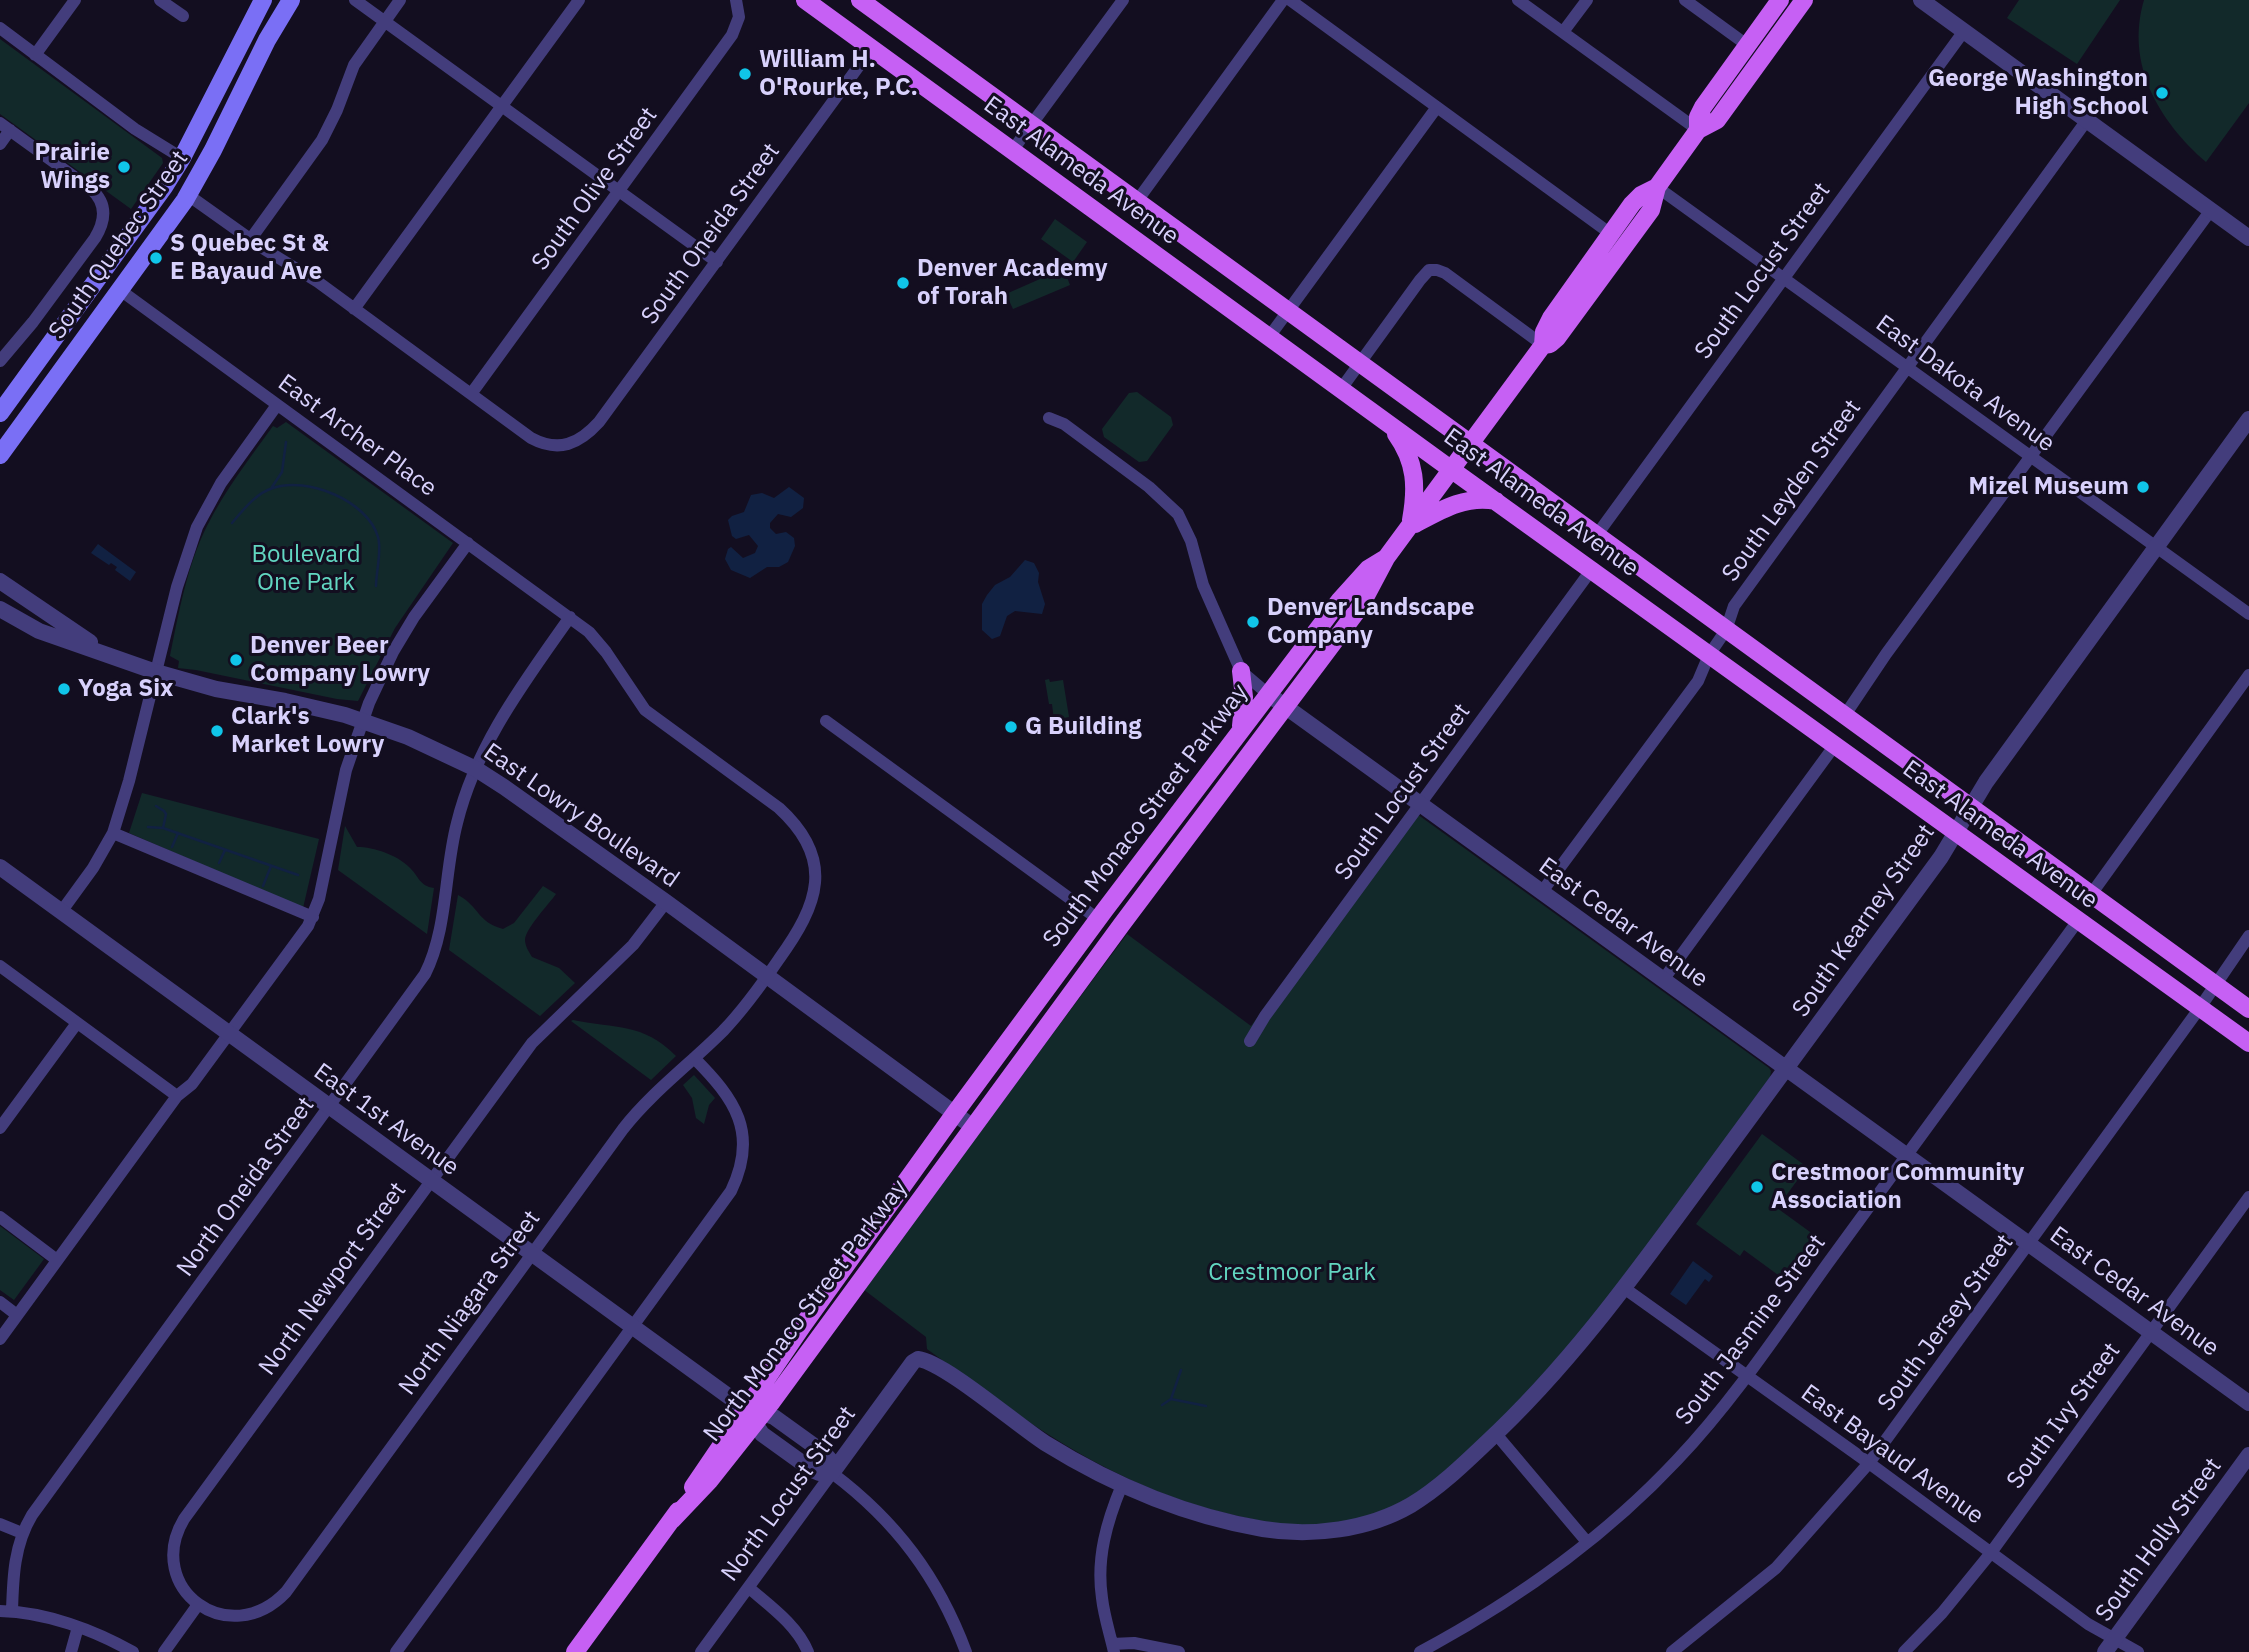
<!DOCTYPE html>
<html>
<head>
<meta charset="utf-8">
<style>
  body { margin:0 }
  canvas { display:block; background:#130e20 }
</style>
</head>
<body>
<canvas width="2249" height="1652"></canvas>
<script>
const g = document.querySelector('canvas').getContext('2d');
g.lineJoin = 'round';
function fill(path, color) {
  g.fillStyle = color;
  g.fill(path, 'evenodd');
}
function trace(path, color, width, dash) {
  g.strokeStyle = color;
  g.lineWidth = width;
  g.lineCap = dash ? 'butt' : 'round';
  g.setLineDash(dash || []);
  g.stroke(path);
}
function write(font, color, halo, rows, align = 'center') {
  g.font = font + ' "IBM Plex Sans",sans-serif';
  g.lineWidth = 6;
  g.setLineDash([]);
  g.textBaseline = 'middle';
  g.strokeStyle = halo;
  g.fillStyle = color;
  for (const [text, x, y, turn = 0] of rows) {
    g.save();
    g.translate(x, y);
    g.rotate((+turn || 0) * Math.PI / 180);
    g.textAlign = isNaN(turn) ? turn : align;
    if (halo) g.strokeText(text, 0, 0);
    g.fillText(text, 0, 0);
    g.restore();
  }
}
fill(new Path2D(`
  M2019 0H2120L2077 64 2007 18Z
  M2144 0H2249V103L2206 162C2159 121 2125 64 2144 0Z
  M0 39 162 158 163 163 131 209 0 114Z
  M1055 219 1087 242 1073 262 1041 239Z
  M1061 262 1070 285 1013 309 1006 294 1040 279 1037 272Z
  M1137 392 1171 417 1173 425 1147 461 1139 462 1104 437 1102 429 1129 393Z
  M286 422 453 543 395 628 358 701 337 699 196 670 178 668 179 661 170 656C179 612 187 566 207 526 225 490 250 458 273 426L277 428Z
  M1049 679 1050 682 1063 680 1069 717 1054 720 1052 704H1049L1045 680Z
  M142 793 319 839 303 908 129 833Z
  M1410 809 1769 1068 1771 1071 1770 1077C1713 1154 1659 1235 1599 1311 1579 1337 1555 1360 1533 1385 1498 1424 1453 1472 1408 1498 1387 1511 1360 1520 1336 1524 1303 1529 1270 1523 1238 1516 1115 1489 1026 1422 927 1349L926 1337 863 1289 1127 934 1251 1026Z
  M345 826 357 847C374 847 397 855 409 867 419 876 419 886 434 888L427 934 338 870Z
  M543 886 556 894C549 904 525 929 525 940 525 946 529 952 532 957L559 968 575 983 540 1016 449 950 458 895C480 907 477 922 503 929L514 923Z
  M573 1020C616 1029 642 1022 676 1056L651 1080 571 1021Z
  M694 1075 715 1098 709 1105 704 1124 696 1118 692 1098 683 1085Z
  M1762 1134 1807 1167 1777 1208 1817 1237 1785 1280 1744 1250 1740 1256 1696 1224Z
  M0 1226 44 1259 14 1300 0 1290Z`), '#12292a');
fill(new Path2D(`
  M789 487 804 498 803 508 791 517 778 514 770 523V528L776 534 786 532 794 538 795 546 788 562 779 567H767L750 578 731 570 725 559 728 549 731 547 743 558 755 553 758 546 749 535 736 539 732 536 728 520 732 516 744 512 751 495 762 493 774 498Z
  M98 544 136 572 130 581 115 570 117 567 111 563 109 565 91 553Z
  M1025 560 1034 563 1039 573 1038 582 1045 604 1042 614 1015 611 1007 616 1000 636 992 639 982 630V604L987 595 995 585 1010 577Z
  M1693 1261 1713 1276 1709 1282 1705 1279 1686 1305 1670 1294Z`), '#112142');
trace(new Path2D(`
  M272 487 282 472 286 442
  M232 523C243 510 256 493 273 488 307 476 368 501 378 537 382 551 376 572 376 586
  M156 806 164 811 166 814 163 828
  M148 827 163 828 298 875
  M172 847 178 833
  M219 863 225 850
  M263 886 271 866
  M1171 1399 1206 1406
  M1162 1405 1171 1399 1181 1370`), '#112142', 2.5);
trace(new Path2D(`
  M160 0 183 16
  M355 0 717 262
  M1290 0 1611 234
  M1518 0 1698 130
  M1685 0 1747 45
  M0 28 135 129 182 158
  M1563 32 1587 0
  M35 55 75 0
  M0 123 91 189C107 203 106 220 95 238L33 322 0 361
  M0 144 10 130
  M1012 151 1123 0
  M1657 187 2249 614
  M188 195 264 249 318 282 531 438C559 453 579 444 599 422L872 48
  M1137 201 1283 0
  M250 240 322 140 337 110 354 65 400 0
  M120 290 589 632 606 652 645 710 779 808C836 860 818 905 779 959 762 984 744 1009 723 1031 690 1064 652 1092 623 1129L286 1592C229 1652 143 1588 184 1519L532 1043 633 945 666 902
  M354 309 579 0
  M1269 337 1437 107
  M1341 389 1420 280 1429 270H1437L1445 273 1543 345
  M471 394 732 35 739 17 736 0
  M1049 418 1064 424 1149 487 1178 514 1191 541 1203 585 1241 671 1268 694
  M1596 536 1964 31
  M1845 715 1886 654 2211 210
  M826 721 1098 919
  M113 833 313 917
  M1541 893 1698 681 1709 655 1726 630 1734 606 2087 120
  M2092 893 2249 675
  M61 912 93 868 113 833 129 781 177 587 197 527 221 483 277 405
  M0 966 177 1096
  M1663 980 1835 745
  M1250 1041 1265 1016 1592 569
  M0 1128 77 1023
  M0 1217 57 1260
  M1624 1288 1869 1463 2088 1624 2138 1652
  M0 1302 17 1315
  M0 1339 177 1096 192 1084 308 926 319 899 346 770 369 703 393 652 414 617 468 543
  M1496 1434 1587 1542
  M0 1524 22 1533
  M749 1588C770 1606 797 1625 808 1652
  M0 1611C46 1612 94 1630 133 1652
  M12 1611C13 1577 14 1545 32 1515L425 974C448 928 444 872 457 823 476 745 525 681 570 617
  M1112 1644 1134 1643 1179 1652
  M71 1652 78 1627
  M164 1652 197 1606
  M396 1652 731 1191C759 1133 735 1099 694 1058
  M701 1652 832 1473C896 1521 938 1577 966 1652
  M1114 1652C1110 1634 1104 1616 1102 1598 1096 1558 1107 1521 1122 1485
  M1420 1652C1515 1601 1603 1539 1677 1460 1734 1400 1780 1330 1828 1263 1912 1149 1994 1035 2077 922
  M1672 1652 1776 1568 1869 1463 2199 1009 2249 936
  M1904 1652 1942 1613 1990 1554 2249 1197`), '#433d7c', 12);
trace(new Path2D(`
  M1921 0 2249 238
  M0 581 90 642
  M0 609 39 631 156 672 216 689 285 701 345 715 408 737 476 769 504 787 666 902 973 1127
  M1268 694 2249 1403
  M0 867 735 1401 746 1409 762 1434 812 1470 819 1473H832
  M753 1410 774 1417 824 1453 830 1460 832 1473
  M832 1473 913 1362 918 1359C944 1362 1017 1425 1045 1443 1111 1484 1186 1516 1263 1529 1312 1537 1368 1530 1411 1505 1439 1488 1463 1465 1486 1443 1568 1367 1633 1277 1699 1187 1780 1077 1861 967 1941 857L1986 782 2249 419
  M2105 1652 2249 1455`), '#433d7c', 16);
trace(new Path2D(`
  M0 413 164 187 182 158 263 0
  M0 455 185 200 213 150 267 40 291 0`), '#7a6ff5', 18);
trace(new Path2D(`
  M805 0 1452 470 2249 1043
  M860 0 2249 1009
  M1698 130V117L1703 107 1780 0
  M1543 345 1550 344 1557 338 1651 210 1657 187 1698 130 1717 120 1804 0
  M1543 345 1544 332 1551 318 1632 204 1641 195 1657 187
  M1396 434C1416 462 1417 487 1411 520
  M1415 524C1441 510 1466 495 1496 501
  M1241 726 1244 697 1241 671
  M693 1487 803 1325 955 1113 1104 911 1340 600 1368 569 1386 558
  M672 1520 710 1480 771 1403 1122 924 1360 607 1386 558 1543 345
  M575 1652 678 1511`), '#c660f4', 18);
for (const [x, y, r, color] of [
  [745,74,7,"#10c5e9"],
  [2162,93,7,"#10c5e9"],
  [124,167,7,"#10c5e9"],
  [156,258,7,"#10c5e9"],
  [903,283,7,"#10c5e9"],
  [2143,487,7,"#10c5e9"],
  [1253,622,7,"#10c5e9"],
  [236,660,7,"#10c5e9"],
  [64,689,7,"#10c5e9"],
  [1011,727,7,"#10c5e9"],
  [217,731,7,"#10c5e9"],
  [1757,1187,7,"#10c5e9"]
]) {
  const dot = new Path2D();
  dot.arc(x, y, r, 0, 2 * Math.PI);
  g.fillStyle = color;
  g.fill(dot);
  trace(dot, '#130e20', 2.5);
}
write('bold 24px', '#d8d1fc', '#130e20', [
  ["William H.",759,60],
  ["O'Rourke, P.C.",759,88],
  ["George Washington",2148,79,"right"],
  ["High School",2148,107,"right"],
  ["Prairie",110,153,"right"],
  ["Wings",110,181,"right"],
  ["S Quebec St &",170,244],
  ["E Bayaud Ave",170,272],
  ["Denver Academy",917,269],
  ["of Torah",917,297],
  ["Mizel Museum",2129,487,"right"],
  ["Denver Landscape",1267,608],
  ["Company",1267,636],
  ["Denver Beer",250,646],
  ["Company Lowry",250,674],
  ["Yoga Six",78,689],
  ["Clark's",231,717],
  ["Market Lowry",231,745],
  ["G Building",1025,727],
  ["Crestmoor Community",1771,1173],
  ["Association",1771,1201]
], 'left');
write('24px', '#d8d1fc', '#130e20', [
  ["East Alameda Avenue",1081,171,36],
  ["South Olive Street",595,189,-54],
  ["South Oneida Street",711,234,-54],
  ["South Quebec Street",119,245,-55],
  ["South Locust Street",1763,271,-54],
  ["East Dakota Avenue",1965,384,36],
  ["East Archer Place",357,436,36],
  ["South Leyden Street",1792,491,-54],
  ["East Alameda Avenue",1541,503,36],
  ["South Locust Street",1403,792,-54],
  ["East Lowry Boulevard",581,816,35],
  ["South Monaco Street Parkway",1146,816,-53],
  ["East Alameda Avenue",2000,835,36],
  ["South Kearney Street",1864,921,-55],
  ["East Cedar Avenue",1623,923,36],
  ["East 1st Avenue",386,1120,36],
  ["North Oneida Street",246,1187,-54],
  ["North Newport Street",333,1279,-54],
  ["East Cedar Avenue",2134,1292,36],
  ["North Niagara Street",470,1303,-54],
  ["North Monaco Street Parkway",806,1311,-53],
  ["South Jersey Street",1946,1323,-54],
  ["South Jasmine Street",1751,1330,-53],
  ["South Ivy Street",2064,1416,-54],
  ["East Bayaud Avenue",1892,1455,36],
  ["North Locust Street",789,1494,-54],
  ["South Holly Street",2159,1540,-54]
]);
write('24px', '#62d6c1', '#130e20', [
  ["Boulevard",306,555],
  ["One Park",306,583],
  ["Crestmoor Park",1292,1273]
]);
</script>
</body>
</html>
